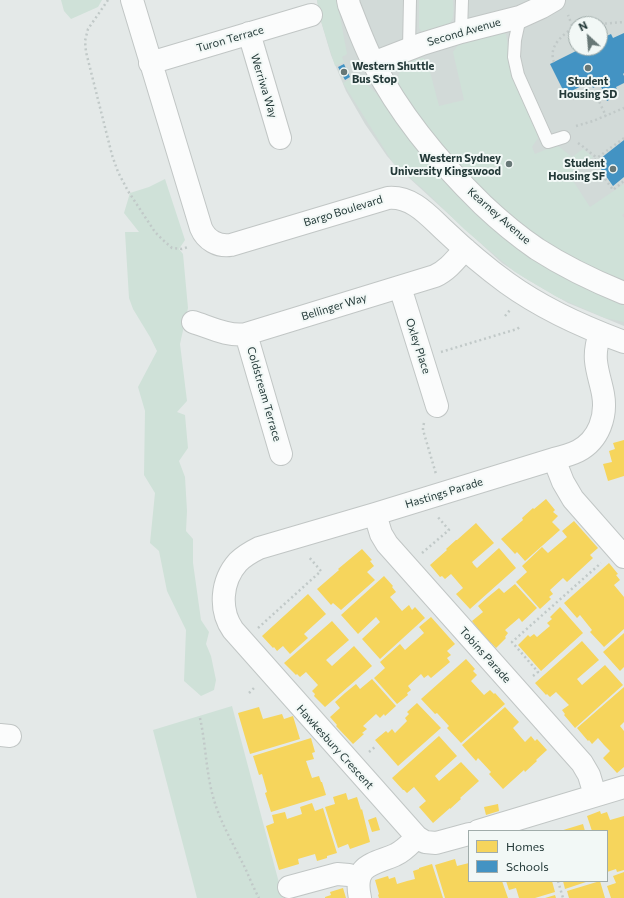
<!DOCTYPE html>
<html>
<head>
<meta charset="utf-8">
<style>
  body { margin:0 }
  #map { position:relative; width:624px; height:898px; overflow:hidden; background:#e4e9e8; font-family:Commissioner,sans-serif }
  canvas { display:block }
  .legend { position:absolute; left:468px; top:830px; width:140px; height:52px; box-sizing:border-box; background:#f2f8f6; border:1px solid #a0acaa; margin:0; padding:5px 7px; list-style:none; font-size:12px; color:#243a39 }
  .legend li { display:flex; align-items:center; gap:8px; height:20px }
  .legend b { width:20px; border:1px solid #a0acaa }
  .north { position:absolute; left:568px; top:16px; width:40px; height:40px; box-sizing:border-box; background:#f2f8f6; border:1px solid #a0acaa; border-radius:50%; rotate:334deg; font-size:11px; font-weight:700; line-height:16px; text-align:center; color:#243a39 }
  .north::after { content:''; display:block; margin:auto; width:14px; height:18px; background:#677776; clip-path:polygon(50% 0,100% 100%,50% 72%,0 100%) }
</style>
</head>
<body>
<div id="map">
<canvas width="624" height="898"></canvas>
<ul class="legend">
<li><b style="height:11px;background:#f6d55c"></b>Homes</li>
<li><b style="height:11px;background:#4393c3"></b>Schools</li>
</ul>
<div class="north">N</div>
</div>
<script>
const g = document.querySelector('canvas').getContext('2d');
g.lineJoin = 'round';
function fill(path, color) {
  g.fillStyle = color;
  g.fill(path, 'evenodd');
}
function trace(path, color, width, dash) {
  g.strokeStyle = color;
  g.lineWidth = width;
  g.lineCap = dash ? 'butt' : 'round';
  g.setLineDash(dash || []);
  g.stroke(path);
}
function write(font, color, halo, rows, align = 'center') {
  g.font = font + ' Commissioner,sans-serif';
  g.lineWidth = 4;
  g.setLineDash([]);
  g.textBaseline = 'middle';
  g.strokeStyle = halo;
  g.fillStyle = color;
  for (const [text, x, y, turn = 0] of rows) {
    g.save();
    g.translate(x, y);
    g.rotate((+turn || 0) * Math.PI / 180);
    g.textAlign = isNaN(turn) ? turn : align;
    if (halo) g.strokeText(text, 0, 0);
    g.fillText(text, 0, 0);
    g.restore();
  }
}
fill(new Path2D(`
  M317 0H624V326L568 303 528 280 502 263 395 165 387 156 365 124 346 91 331 55 320 18ZM576 24H600V48H576Z`), '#d2dad8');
fill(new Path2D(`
  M61 0H102L98 7 71 19 64 11Z
  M317 0H337L347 54 342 57 344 62 335 66 320 18Z
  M419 0H453C453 5 454 11 453 16 451 29 434 30 424 33L422 32 419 28Z
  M502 32 506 34C509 51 510 69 516 86 523 104 533 120 538 138L532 147 535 154 557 145 572 157 583 149 593 157 570 176 590 207 624 184V213L622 215 624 218V282L558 252 518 224 482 191 443 149 403 94 398 83 399 74 403 66 414 60 422 58 427 60 439 106 464 100 453 52 458 45Z
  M357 75 376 93 386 107 436 169 624 301V322L605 318 557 297 515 272 464 229 424 190 393 163 343 83Z
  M165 179 185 240 179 249 183 254 188 308 180 344 187 401 177 412 185 415 188 448 179 461 185 477 187 511 186 531 193 539V563L201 620 209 632 206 644 211 656 216 680 214 690 201 696 184 681 186 630 167 591 159 551 150 543 155 493 144 475 145 411 138 387 157 351 150 337 133 309 129 298 125 232H139L124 213 130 193 149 187Z
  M232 706 283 898H197L153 730Z`), '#cfe1d8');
fill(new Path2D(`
  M624 440V476L608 481 603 464 612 462 609 451 615 449 613 443Z
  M546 499 555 510 553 512 558 516 552 522 560 530 525 561 517 552 515 554 501 539 523 520 522 518 533 508 534 509Z
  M574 521 598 548 590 555 593 558 567 582 563 578 550 590 553 594 549 597 551 599 540 609 516 582 527 572 522 566 542 547 548 553 567 537 562 531Z
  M476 523 494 543 472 562 474 565 477 568 499 548 516 568 470 609 456 594 463 588 451 574 445 579 442 576 440 577 430 565 447 550 446 549 456 540H457Z
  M362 549 372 560 370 561 374 566 367 572 375 580 341 610 333 603 331 605 317 589 339 570 338 569Z
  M609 563 618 574 616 575 620 580 614 585 624 597V629L604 647 590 632 592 630 580 615 577 618 564 603Z
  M384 576 393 586 392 587 396 592 390 597 402 611 409 605 412 610 415 607 425 618 380 659 362 639 380 622 376 617 358 634 341 615Z
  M515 584 537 608 522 622 519 618 505 630 508 633 505 637 506 638 496 648 491 643 490 644 472 621 483 612 478 606 488 597 499 588 504 593Z
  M308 594 326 614 304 634 308 638 290 654 283 646 277 651 274 647 273 648 262 636Z
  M560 607 583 633 541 671 518 645 528 635 530 637 534 634 537 637 544 631 550 626 547 623 552 619 550 617Z
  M431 617 455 644 447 651 451 655 447 658 450 662 431 678 428 675 424 678 421 674 408 686 411 690 407 693 408 695 397 704 374 678 385 668 380 662 400 644 405 650 424 633 419 627Z
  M332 621 349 640 326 660 332 666 354 646 372 666 325 707 314 696 315 694 312 691 318 685 306 672 300 677 297 674 296 675 284 663Z
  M624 633V667L620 671 603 652Z
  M582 641 599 660 577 679 582 685 605 665 623 685 575 728 564 715 565 714 562 710 569 705 556 692 550 697 547 694 546 695 535 683Z
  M466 659 475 669 473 671 477 675 471 681 484 695 490 690 494 694 495 693 505 704 461 743 447 728 449 726 437 713 435 714 421 699Z
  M372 679 396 706 385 716 384 714 380 718 376 714 363 726 367 729 362 733 364 734 353 744 336 726 337 725 330 717 340 708 335 702 345 693 356 684 360 689Z
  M624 687V722L620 726 624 731V767L617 773 603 758 610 751 604 745 598 738 592 744 589 740 588 741 577 728Z
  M417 703 441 728 398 766 375 740 386 731 388 733 392 729 395 733 407 721 405 718 409 714 407 712Z
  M259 707 263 719 282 714 284 719 293 716 300 739 250 754 238 713Z
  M505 707 519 722 513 728 525 742 531 736 535 741 537 739 547 750 536 760 537 761 525 772 524 770 503 789 489 774 491 772 478 758 476 761 462 745Z
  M439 736 457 756 435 776 439 781 461 762 479 781 460 798 461 799 450 809V808L433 823 419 807 426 801 414 787 407 793 404 790H403L392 778Z
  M311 738 315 752 312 753 314 759 306 761 312 778 319 776 321 782H322L326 795 271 812 265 793 267 792 262 774 259 775 253 756Z
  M346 793 348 800 357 797 361 810 362 809 370 842 350 849 348 844 338 848 325 807 335 804 333 797Z
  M312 803 315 811 323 808 337 853 327 856V858L317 861 315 854 298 859 299 864 279 870 266 826 274 823 272 815 285 812 287 819 302 814 300 807Z
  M498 804 499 811 486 815 484 807Z
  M600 811 601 814 607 812 610 820 624 816V870L617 872 616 869 607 872V831H592L587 816Z
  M376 817 380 830 372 832 368 820Z
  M583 824 585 831H560Z
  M455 859 457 866 469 863V881H502L508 898H445L435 865Z
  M432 864 443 898H379L378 895 379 894 375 880 388 876 389 879 395 877 397 884 407 881 415 879 413 871 419 869V868Z
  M624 872V898H611L607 886 616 883 613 876Z
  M506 881H552L555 892 535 898H519L516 888 509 890Z
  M563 881H589L565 889Z
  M600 881 605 898H569L567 891Z
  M343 888 346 898H325V897L331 895 330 892Z
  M555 895 556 898H545Z`), '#f6d55c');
fill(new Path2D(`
  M624 33V73L623 74 624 76V83L616 87 619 95 607 101 600 84 593 88 590 82 565 94 550 64 582 48H600V39L611 34 613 38Z
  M344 64 350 77 345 80 338 67Z
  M624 140V177L613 186 596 162Z`), '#4393c3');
const lane = new Path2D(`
  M520 17 515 40 514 57 518 75 548 142 564 137
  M461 32 462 0
  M409 48 410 0`);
const street = new Path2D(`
  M132 0 201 228C206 240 218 247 231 245L388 198C412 196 428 215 444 230 464 249 485 267 507 283 543 309 583 327 624 342
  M348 0 349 5C357 25 364 45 374 64 401 117 440 163 483 205 500 221 518 236 537 249 565 267 594 281 624 293
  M249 33 280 138
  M150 63 311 15
  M373 63 422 44 461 32 520 17 542 7 554 0
  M400 287 437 406
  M193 322C209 327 229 337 246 334L435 276C448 270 456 259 465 249
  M246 334 281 454
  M554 459 563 482 573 499 624 557
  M375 514 381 534 387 544 582 763 589 775 595 795
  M0 735 10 736
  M478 831 624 787
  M469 834 436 843 425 842 417 837 233 630C219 610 221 581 238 562 244 556 251 552 259 548L375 514 554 459C562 457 570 455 578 451 599 440 607 416 603 394 601 383 597 372 596 361 595 351 597 342 600 333
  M289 887 337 874 349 875 359 878
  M360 898C353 865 371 865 395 855 404 851 410 844 417 837`);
trace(lane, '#c1c6c5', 14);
trace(street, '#c1c6c5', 24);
trace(new Path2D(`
  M108 0 88 29 85 41 86 52 112 155 118 172 128 191 155 232 163 240 172 248 182 249 188 247
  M600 24 624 22
  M554 62C548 47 562 35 573 28L568 15
  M569 92 572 100 579 96 597 97 606 116
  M576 126 593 121 624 108
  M624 138 597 158 593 162 613 190 624 181
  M578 143 581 145 597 158
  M505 316 510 310
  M441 352 517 329 521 326
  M424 423 423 427V430L436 474
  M422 553 449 530 437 516
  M258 628 321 571 308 556
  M533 676 538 672 512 642 601 563
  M249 693 256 686
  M200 718C206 745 206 774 214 800 221 824 235 847 246 870 250 879 254 889 259 898
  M369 752 376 746
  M558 881 563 898`), '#c1c9c8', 2.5, [2, 3]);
trace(lane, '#fbfcfc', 12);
trace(street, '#fbfcfc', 22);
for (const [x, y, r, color] of [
  [588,68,4,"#677776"],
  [344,72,4,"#677776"],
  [509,164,4,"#677776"],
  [613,169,4,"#677776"]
]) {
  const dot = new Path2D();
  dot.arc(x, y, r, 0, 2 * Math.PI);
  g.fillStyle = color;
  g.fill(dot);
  trace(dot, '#f2f8f6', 1.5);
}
write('11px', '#243a39', '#f2f8f6', [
  ["Second Avenue",464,32,-16],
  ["Turon Terrace",230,39,-16],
  ["Werriwa Way",264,86,73],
  ["Bargo Boulevard",343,211,-17],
  ["Kearney Avenue",499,216,41],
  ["Bellinger Way",334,307,-17],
  ["Oxley Place",418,346,72],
  ["Coldstream Terrace",264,394,74],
  ["Hastings Parade",444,493,-17],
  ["Tobins Parade",485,655,48],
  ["Hawkesbury Crescent",335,747,48]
]);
write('bold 11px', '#243a39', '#f2f8f6', [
  ["Western Shuttle",352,66,"left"],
  ["Bus Stop",352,79,"left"],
  ["Student",588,81,"center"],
  ["Housing SD",588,94,"center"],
  ["Western Sydney",501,158],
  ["University Kingswood",501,171],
  ["Student",605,163],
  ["Housing SF",605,176]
], 'right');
</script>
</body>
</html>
